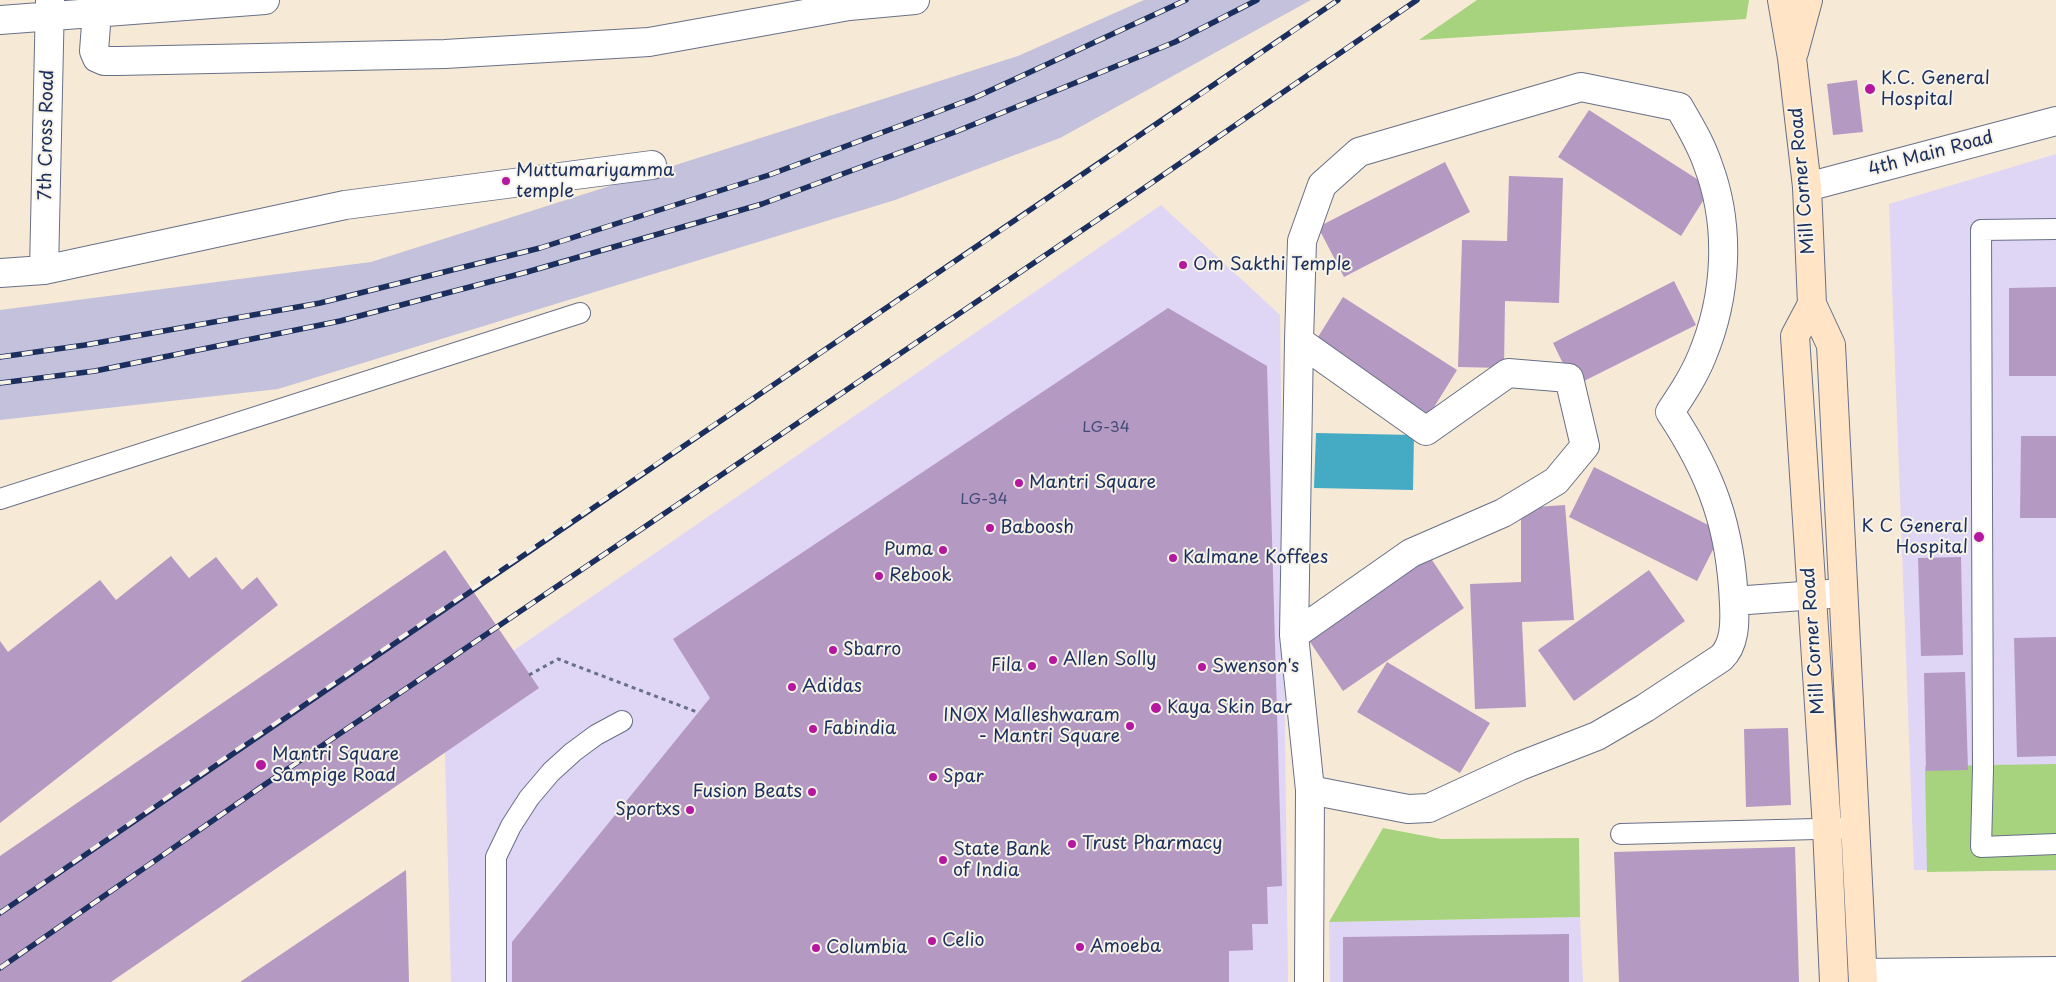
<!DOCTYPE html>
<html>
<head>
<meta charset="utf-8">
<style>
  body { margin:0 }
  canvas { display:block; background:#f6e9d6 }
</style>
</head>
<body>
<canvas width="2056" height="982"></canvas>
<script>
const g = document.querySelector('canvas').getContext('2d');
g.lineJoin = 'round';
function fill(path, color) {
  g.fillStyle = color;
  g.fill(path, 'evenodd');
}
function trace(path, color, width, dash) {
  g.strokeStyle = color;
  g.lineWidth = width;
  g.lineCap = dash ? 'butt' : 'round';
  g.setLineDash(dash || []);
  g.stroke(path);
}
function write(font, color, halo, rows, align = 'center') {
  g.font = font + ' "Playpen Sans",sans-serif';
  g.lineWidth = 4;
  g.setLineDash([]);
  g.textBaseline = 'middle';
  g.strokeStyle = halo;
  g.fillStyle = color;
  for (const [text, x, y, turn = 0] of rows) {
    g.save();
    g.translate(x, y);
    g.rotate((+turn || 0) * Math.PI / 180);
    g.textAlign = isNaN(turn) ? turn : align;
    if (halo) g.strokeText(text, 0, 0);
    g.fillText(text, 0, 0);
    g.restore();
  }
}
fill(new Path2D(`
  M2056 154V871L1914 870 1889 204Z
  M1161 205 1280 315 1288 982H451L445 752 513 651Z
  M1580 917 1583 982H1330L1329 922Z`), '#dfd5f5');
fill(new Path2D(`
  M1144 0H1311L1060 138 895 200 278 389 0 420V310L371 262 1018 56Z`), '#c3c1db');
fill(new Path2D(`
  M1477 0H1749L1746 19 1419 40Z
  M2056 764V870L1927 872 1925 766Z
  M1383 828 1441 839 1579 838 1580 917 1329 922Z`), '#a7d37f');
fill(new Path2D(`
  M1316 433 1414 435 1413 490 1314 488Z`), '#45abc5');
fill(new Path2D(`
  M1857 80 1863 132 1833 135 1827 84Z
  M1589 110 1711 188 1681 236 1558 157Z
  M1445 162 1470 212 1344 277 1318 227Z
  M1509 176 1563 178 1559 303 1505 301 1504 368 1458 367 1462 240 1507 241Z
  M1674 281 1696 325 1574 386 1553 343Z
  M2056 287V376H2009V288Z
  M1343 297 1457 370 1428 417 1313 345Z
  M1168 308 1267 366 1282 886 1267 887 1268 924H1252L1253 950 1229 951V982H512V942L710 698 673 639Z
  M2021 436H2056V518H2020Z
  M1594 467 1722 532 1697 581 1569 517Z
  M1565 505 1574 620 1522 622 1526 707 1475 709 1470 584 1521 582V508Z
  M445 550 539 688 111 982H0V856Z
  M171 556 189 578 216 557 242 590 257 577 278 605 0 823V641L8 652 100 580 116 600Z
  M1430 557 1464 608 1343 691 1308 639Z
  M1961 557 1963 655 1921 656 1918 558Z
  M1649 570 1685 621 1574 701 1538 650Z
  M2056 637V756L2017 757 2014 638Z
  M1387 662 1490 723 1460 773 1357 712Z
  M1965 672 1968 770 1926 771 1924 673Z
  M1788 728 1791 805 1746 807 1744 729Z
  M1795 847 1799 982H1619L1614 852Z
  M406 870 409 982H240Z
  M1569 934V982H1343V937Z`), '#b499c3');
const service = new Path2D(`
  M2056 229 1981 230 1983 769 1981 847 2056 844
  M0 499 580 313
  M1621 834 1855 828
  M496 982V857L511 826 529 798 551 772 573 752 596 735 622 721`);
const minor = new Path2D(`
  M97 12 94 51 97 58 104 61H118L445 54 649 42 849 6 915 0
  M0 20 265 0
  M44 270 50 0
  M0 273 44 270 345 205 652 165
  M1734 601 1843 593
  M1294 635 1411 553 1503 513 1556 481 1585 446 1569 378 1508 373 1426 431 1299 341
  M1863 973 2056 971
  M1309 982 1310 790 1294 635 1299 341 1302 241 1322 185 1359 152 1581 87 1679 107C1690 126 1701 144 1708 165 1731 226 1727 296 1702 356 1694 376 1682 394 1670 412 1712 475 1731 528 1734 604 1735 623 1735 645 1721 658L1645 708 1597 736 1520 766 1429 808 1408 809 1310 790`);
const tertiary = new Path2D(`
  M1807 187 2056 121`);
const secondary = new Path2D(`
  M1782 0 1792 58 1807 187 1812 304 1831 345 1863 982
  M1794 52 1808 0
  M1812 304 1795 336 1827 828 1834 982`);
trace(service, '#687088', 22);
trace(minor, '#687088', 30);
trace(tertiary, '#687088', 30);
trace(secondary, '#687088', 30);
trace(new Path2D(`
  M529 675 558 659 697 712`), '#687088', 3, [4, 4]);
trace(service, '#fff', 20);
trace(minor, '#fff', 28);
trace(tertiary, '#fff', 28);
trace(secondary, '#ffe4c6', 28);
const rail = new Path2D(`
  M0 357 85 345 320 303 540 248 769 175 974 98 1186 0
  M0 383 95 371 340 321 527 272 762 204 955 132 1175 42 1257 0
  M0 913C444 605 893 306 1338 0
  M0 968 267 783 1134 195 1417 0`);
trace(rail, '#1b2f5e', 5.5);
trace(rail, '#f7f3e8', 4, [11]);
for (const [x, y, r, color] of [
  [1870,89,6,"#b5179e"],
  [506,181,5,"#b5179e"],
  [1183,265,5,"#b5179e"],
  [1019,483,5,"#b5179e"],
  [990,528,5,"#b5179e"],
  [1979,537,6,"#b5179e"],
  [943,550,5,"#b5179e"],
  [1173,558,5,"#b5179e"],
  [879,576,5,"#b5179e"],
  [833,650,5,"#b5179e"],
  [1053,660,5,"#b5179e"],
  [1032,666,5,"#b5179e"],
  [1202,667,5,"#b5179e"],
  [792,687,5,"#b5179e"],
  [1156,708,6,"#b5179e"],
  [1130,726,5,"#b5179e"],
  [813,729,5,"#b5179e"],
  [261,765,6,"#b5179e"],
  [933,777,5,"#b5179e"],
  [812,792,5,"#b5179e"],
  [690,810,5,"#b5179e"],
  [1072,844,5,"#b5179e"],
  [943,860,5,"#b5179e"],
  [932,941,5,"#b5179e"],
  [1080,947,5,"#b5179e"],
  [816,948,5,"#b5179e"]
]) {
  const dot = new Path2D();
  dot.arc(x, y, r, 0, 2 * Math.PI);
  g.fillStyle = color;
  g.fill(dot);
  trace(dot, '#f7f3e8', 2);
}
write('15px', '#414a77', null, [
  ["LG-34",1106,428],
  ["LG-34",984,500]
]);
write('18px', '#1b2f5e', '#f7f3e8', [
  ["K.C. General",1881,79],
  ["Hospital",1881,100],
  ["Muttumariyamma",516,171],
  ["temple",516,192],
  ["Om Sakthi Temple",1193,265],
  ["Mantri Square",1029,483],
  ["K C General",1968,527,"right"],
  ["Hospital",1968,548,"right"],
  ["Baboosh",1000,528],
  ["Puma",933,550,"right"],
  ["Kalmane Koffees",1183,558],
  ["Rebook",889,576],
  ["Sbarro",843,650],
  ["Allen Solly",1063,660],
  ["Fila",1022,666,"right"],
  ["Swenson's",1212,667],
  ["Adidas",802,687],
  ["Kaya Skin Bar",1167,708],
  ["INOX Malleshwaram",1120,716,"right"],
  ["- Mantri Square",1120,737,"right"],
  ["Fabindia",823,729],
  ["Mantri Square",272,755],
  ["Sampige Road",272,776],
  ["Spar",943,777],
  ["Fusion Beats",802,792,"right"],
  ["Sportxs",680,810,"right"],
  ["Trust Pharmacy",1082,844],
  ["State Bank",953,850],
  ["of India",953,871],
  ["Celio",942,941],
  ["Amoeba",1090,947],
  ["Columbia",826,948]
], 'left');
write('18px', '#1b2f5e', '#f7f3e8', [
  ["7th Cross Road",47,135,-89],
  ["4th Main Road",1931,154,-15],
  ["Mill Corner Road",1803,181,-95],
  ["Mill Corner Road",1814,641,-94]
]);
</script>
</body>
</html>
